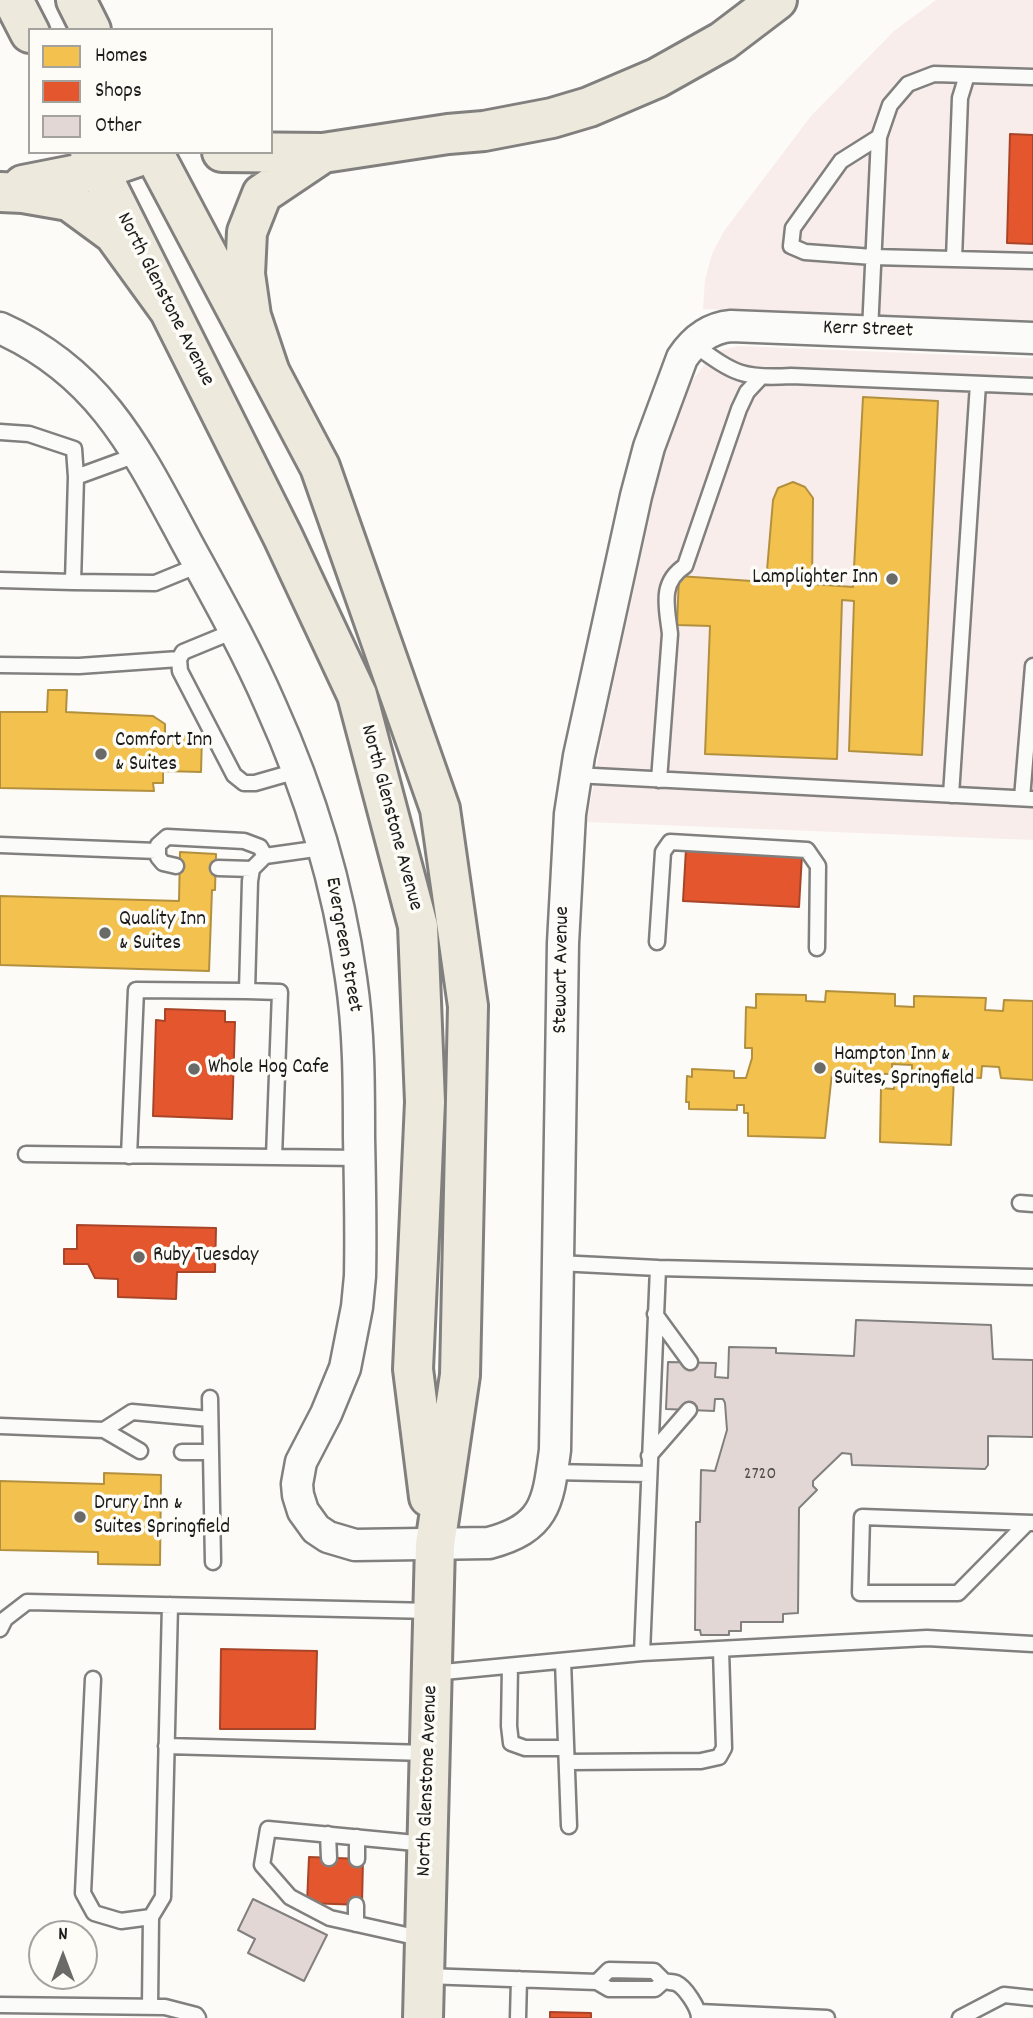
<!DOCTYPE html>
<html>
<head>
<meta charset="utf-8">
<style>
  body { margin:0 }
  #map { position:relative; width:1033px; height:2018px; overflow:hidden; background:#fcfbf8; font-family:Dekko,sans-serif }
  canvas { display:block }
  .legend { position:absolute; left:28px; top:28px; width:245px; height:126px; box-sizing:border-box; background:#fdfcf7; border:2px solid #a3a29f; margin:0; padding:9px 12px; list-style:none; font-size:21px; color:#1c1c1c }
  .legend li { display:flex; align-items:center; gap:14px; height:35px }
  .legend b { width:35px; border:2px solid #a3a29f }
  .north { position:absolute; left:28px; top:1920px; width:70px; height:70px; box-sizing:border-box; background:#fdfcf7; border:2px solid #a3a29f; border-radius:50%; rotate:0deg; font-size:19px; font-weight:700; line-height:28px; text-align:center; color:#1c1c1c }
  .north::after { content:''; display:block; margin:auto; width:24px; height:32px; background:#6a6a69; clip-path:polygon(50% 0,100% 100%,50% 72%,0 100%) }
</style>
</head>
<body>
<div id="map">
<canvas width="1033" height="2018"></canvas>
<ul class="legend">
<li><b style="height:19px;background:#f2c14e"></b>Homes</li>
<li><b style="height:19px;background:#e4572e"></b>Shops</li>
<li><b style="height:19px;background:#e2d7d5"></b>Other</li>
</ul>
<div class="north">N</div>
</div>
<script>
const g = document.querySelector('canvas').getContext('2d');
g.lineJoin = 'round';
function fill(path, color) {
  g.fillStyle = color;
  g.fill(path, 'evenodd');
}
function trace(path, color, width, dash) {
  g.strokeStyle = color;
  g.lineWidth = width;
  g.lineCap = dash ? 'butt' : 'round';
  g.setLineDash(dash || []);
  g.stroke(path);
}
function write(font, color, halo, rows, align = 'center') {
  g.font = font + ' Dekko,sans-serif';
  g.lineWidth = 7;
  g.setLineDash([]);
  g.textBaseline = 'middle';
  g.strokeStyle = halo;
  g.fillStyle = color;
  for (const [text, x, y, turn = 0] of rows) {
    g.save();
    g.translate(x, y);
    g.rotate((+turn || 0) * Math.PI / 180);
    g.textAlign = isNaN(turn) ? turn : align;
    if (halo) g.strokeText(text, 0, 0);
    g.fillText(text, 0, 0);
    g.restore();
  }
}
fill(new Path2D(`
  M936 0H1033V323L703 309 705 280 712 254 724 231 811 116 894 31Z
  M739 346 1033 358V840L587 822 603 731 662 460 691 383 708 359 721 350Z`), '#f8edea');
const homes = new Path2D(`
  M863 397 938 401 922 755 849 751 854 601 842 600 837 759 705 754 710 626 677 625 679 576 766 582 773 500 778 488 793 482 805 487 813 498 812 584 853 587Z
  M48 690H67L66 712 153 716 165 724V735L202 736 201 772 163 771V783H153L154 791 0 788V712H47Z
  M180 852 216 854 215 890H212L209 971 0 965V896L179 901Z
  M826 991 895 994V1006L914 1007V996L986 998 985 1010 1003 1011 1004 1000 1033 1001V1080L1001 1078 999 1067 982 1066 981 1078 954 1077 951 1145 880 1142 881 1088 894 1089 895 1079 912 1080V1065L892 1064V1074L832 1073 825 1138 748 1136V1113H744V1105H737V1110L689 1109V1102H686L687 1076 692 1077V1069L734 1071V1078H746L752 1058V1048H745L746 1007 756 1008V994L806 995V1001L825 1002Z
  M104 1473 161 1475 160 1565 98 1564V1552L0 1550V1481L104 1484Z`);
fill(homes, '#f2c14e');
trace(homes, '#b2903f', 2);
const shops = new Path2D(`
  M1010 134 1033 135V244L1007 243Z
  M686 849 802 855 799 907 683 901Z
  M165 1009 225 1011V1022H235L232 1119 153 1116 156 1020 165 1021Z
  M77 1225 216 1228 215 1272H177L176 1299 118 1297V1279L95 1278 88 1264H64V1249H77Z
  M221 1649 317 1651 315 1729H220Z
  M309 1857 363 1859 362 1905 307 1903Z
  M550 2012 591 2013V2018H550Z`);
fill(shops, '#e4572e');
trace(shops, '#a84529', 2);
const building = new Path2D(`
  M856 1320 991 1325 993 1359 1033 1360V1437L988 1436V1465L985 1469 852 1465 851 1454 842 1453 813 1481V1486L817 1490 799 1508 798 1613 783 1614V1622H741V1631H729V1635H701L700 1630H695L696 1522H700L701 1470 715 1471 727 1430 725 1403 723 1399H715L714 1411 666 1409 668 1362 716 1363 715 1377 728 1378 729 1347 776 1348V1353L854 1356Z
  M253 1899 327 1935 304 1981 248 1953 255 1939 238 1930Z`);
fill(building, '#e2d7d5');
trace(building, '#81807f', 2);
const lane = new Path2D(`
  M879 137 841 161 793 228 791 246 805 252 873 257 1033 261
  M954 259 960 98 967 75
  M870 331 879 137 890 105 908 84 934 74 1033 77
  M693 344C734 373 741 379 791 376L1033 386
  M0 432 29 434 74 449 76 477 73 582 155 583 199 565
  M76 477 139 454
  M0 580 73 582
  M234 631 183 652 179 659 180 671 234 775 244 783H255L297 771
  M0 665 79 666 179 659
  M575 775 1033 799
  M659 780 670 634C667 607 659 583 685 566L739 409 747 392 761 377
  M951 795 978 384
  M1022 798 1033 666
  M0 845 157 851
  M322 848 265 856 252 869 250 881 247 991 280 992 274 1157 360 1158
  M176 866 163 863 158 857V845L167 837 244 841 260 847 265 856
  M218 868 252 869
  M657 942 663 852 670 842 807 850 818 866 817 948
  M26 1154 274 1157
  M129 1156 136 990 247 991
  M1020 1203 1033 1204
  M558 1263 658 1268 642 1653
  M658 1268 1033 1277
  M655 1314 690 1362
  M210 1398 213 1562
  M0 1426 104 1430 132 1412 210 1419
  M104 1430 140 1451
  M182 1452H211
  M649 1456 689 1410
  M552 1472 649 1474
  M1027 1523 958 1593H860L862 1517 1033 1523
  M0 1629 5 1619 27 1602 432 1611
  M563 1661 569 1826
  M510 1666 509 1726 511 1743 525 1748H566
  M433 1673 642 1653 927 1638 1033 1644
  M93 1679 83 1893 94 1913 121 1921 151 1917 163 1897 170 1605
  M166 1746 427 1753
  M567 1762 701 1761 719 1757 724 1748 721 1650
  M328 1834 329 1858
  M357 1837V1859
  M356 1924V1905
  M424 1939 330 1918 290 1897 262 1865 268 1829 426 1844
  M425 1976 597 1982 609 1989H655L664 1981 654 1971 609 1970 597 1982
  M664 1981C668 1982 672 1982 676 1983 685 1987 699 2008 699 2018
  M0 2005 165 2007 196 2015 198 2018
  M150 2007 151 1917
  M699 2012 827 2018
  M518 2018 519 1979
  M960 2018 1004 1995 1033 1998`);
const street = new Path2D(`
  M0 328C101 373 138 452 187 543 216 596 246 649 270 704 309 790 338 884 351 978 359 1031 359 1084 359 1137 360 1183 361 1229 360 1276L357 1307 345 1368 326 1414 301 1462 297 1484 298 1495 303 1511 316 1529 328 1537 355 1545 489 1543C546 1528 548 1502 555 1450L563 943 570 814 579 756 636 496 649 447 682 358C694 340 709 328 731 326L1033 338`);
const primary = new Path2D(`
  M13 0 30 33
  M76 0 91 30
  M90 152 283 537 357 695 418 926 425 1102 413 1369 429 1497
  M153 152 320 467 440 809 468 1006 460 1375 435 1545 423 2018`);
const highway = new Path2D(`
  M222 152 323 153 448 134 484 131 552 118 589 107 657 78 723 41 777 0
  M23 185 99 170 152 152
  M0 192 23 193 69 201 114 234 167 307
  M269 370 251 316 245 274 247 232 262 194 323 153`);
trace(lane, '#81807f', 19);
trace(street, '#81807f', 35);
trace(primary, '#81807f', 44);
trace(highway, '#81807f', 44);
trace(lane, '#fbfbf9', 14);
trace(street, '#fbfbf9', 30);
trace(primary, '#edeadd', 38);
trace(highway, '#edeadd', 38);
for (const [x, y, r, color] of [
  [892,579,7,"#6a6a69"],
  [101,754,7,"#6a6a69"],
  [105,933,7,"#6a6a69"],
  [820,1068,7,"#6a6a69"],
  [194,1069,7,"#6a6a69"],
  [139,1257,7,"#6a6a69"],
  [80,1517,7,"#6a6a69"]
]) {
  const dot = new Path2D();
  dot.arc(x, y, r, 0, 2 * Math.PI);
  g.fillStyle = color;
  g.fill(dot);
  trace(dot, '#fdfcf7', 2.5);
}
write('18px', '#4e4b4a', null, [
  ["2720",760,1476]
]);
write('21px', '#1c1c1c', '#fdfcf7', [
  ["North Glenstone Avenue",164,300,63],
  ["Kerr Street",868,331,2],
  ["North Glenstone Avenue",390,818,75],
  ["Evergreen Street",342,945,80],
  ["Stewart Avenue",563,970,-89],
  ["North Glenstone Avenue",429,1781,-88]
]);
write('21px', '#1c1c1c', '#fdfcf7', [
  ["Lamplighter Inn",878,579,"right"],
  ["Comfort Inn",115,742],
  ["& Suites",115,766],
  ["Quality Inn",119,921],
  ["& Suites",119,945],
  ["Hampton Inn &",834,1056],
  ["Suites, Springfield",834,1080],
  ["Whole Hog Cafe",208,1069],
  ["Ruby Tuesday",153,1257],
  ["Drury Inn &",94,1505],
  ["Suites Springfield",94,1529]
], 'left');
</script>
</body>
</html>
